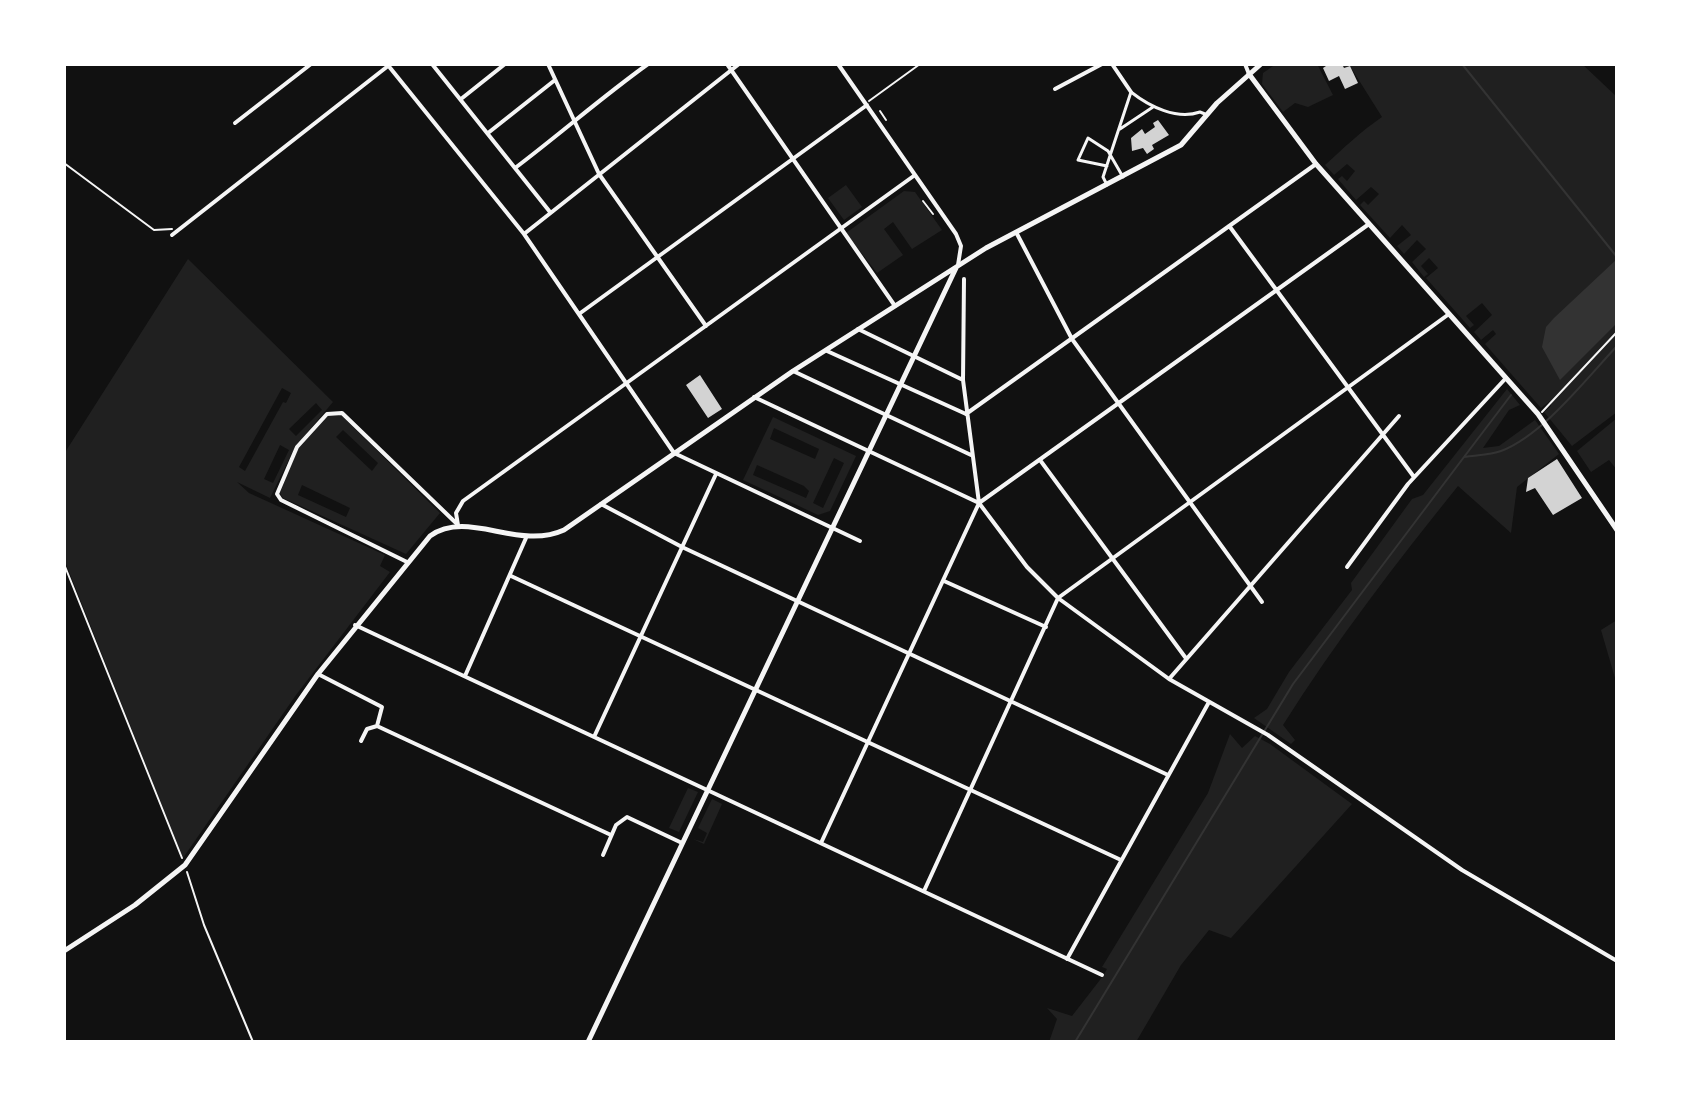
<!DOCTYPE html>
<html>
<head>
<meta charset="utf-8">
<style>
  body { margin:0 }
  #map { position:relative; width:1681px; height:1106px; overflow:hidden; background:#111; font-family:"Golos Text",sans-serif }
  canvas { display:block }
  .frame { position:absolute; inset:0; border:66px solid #fff; pointer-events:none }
</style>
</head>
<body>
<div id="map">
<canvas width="1681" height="1106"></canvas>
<div class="frame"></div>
</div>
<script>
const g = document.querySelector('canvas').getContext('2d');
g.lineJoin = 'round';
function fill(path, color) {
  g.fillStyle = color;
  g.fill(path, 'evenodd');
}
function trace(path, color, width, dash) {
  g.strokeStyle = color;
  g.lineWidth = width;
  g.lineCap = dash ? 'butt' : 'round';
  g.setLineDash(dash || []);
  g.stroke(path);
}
fill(new Path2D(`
  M1276 64H1317L1333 95 1308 107 1295 103 1283 112 1262 84 1263 73Z
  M1342 64H1582L1617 97V412L1572 446 1544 412 1551 406 1550 401 1541 408 1485 344 1496 334 1493 330 1481 340 1474 332 1492 315 1482 303 1466 316 1474 325 1470 328 1426 278 1438 268 1429 258 1421 266 1428 274 1424 277 1412 262 1426 249 1417 240 1404 254 1397 246 1411 235 1402 225 1390 238 1360 205 1364 201 1368 205 1379 194 1371 187 1356 200 1338 179 1342 176 1347 181 1355 171 1347 164 1334 175 1325 165C1345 147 1360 132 1382 117L1350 66 1344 68Z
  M846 185 862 207 844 220 828 198Z
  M904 191 915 192 942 230 912 249 893 222 884 229 903 255 877 273 846 233Z
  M188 259 333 402 295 447 270 498 237 482 249 493 385 555 380 566 390 572 296 695 183 858 64 559V454ZM282 388 291 393 286 403 283 402 245 471 239 467ZM316 403 322 410 296 436 289 429ZM280 445 289 450 273 483 264 479Z
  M1507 389 1520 405 1509 410 1483 448 1499 446 1535 420 1559 454 1517 487 1511 533 1458 486C1396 563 1336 641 1283 725L1295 740 1291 744 1254 718 1267 709 1289 672 1352 590 1351 583 1412 499 1423 495Z
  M339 413 440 513 406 554 283 498 280 493 298 449 329 414ZM343 430 378 463 372 471 336 437ZM302 485 350 508 346 517 298 495Z
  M773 417 856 456 830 511 818 515 743 480ZM774 428 819 449 815 459 770 439ZM834 458 844 463 823 508 813 503ZM757 465 804 486 809 491 806 498 753 475Z
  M1617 418V470L1609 460 1591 472 1577 451Z
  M1617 620V685L1601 630Z
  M1230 734 1242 748 1255 736 1270 744 1352 804 1231 938 1209 930 1181 965 1136 1042H1049L1057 1019 1047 1008 1072 1016 1103 976 1107 969 1102 967 1208 793Z
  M688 788 698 792 679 832 669 828Z
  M712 799 722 804 704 844 693 839 703 842 707 833 698 828Z`), '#202020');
fill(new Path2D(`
  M1617 259V323L1560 380 1542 347 1546 327 1554 318Z`), '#333');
trace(new Path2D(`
  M1462 64 1617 257
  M1464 457 1511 395
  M1075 1042 1293 684 1464 457C1476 455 1490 455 1501 451 1543 435 1586 379 1617 346`), '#333', 2);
fill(new Path2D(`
  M1329 64H1342L1344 68 1350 66 1358 83 1345 89 1339 76 1329 81 1323 68Z
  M1158 120 1169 135 1152 145 1154 149 1147 154 1143 148 1132 151 1131 138 1142 129 1145 134 1155 127 1153 123Z
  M700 375 722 409 708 418 686 385Z
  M1557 459 1582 498 1553 515 1535 488 1526 492 1528 478Z`), '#d3d3d3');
trace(new Path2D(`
  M869 101 920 64
  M880 111 886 120
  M64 163 154 230 172 229
  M923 201 933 214
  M1542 412 1617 332
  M64 564 182 858
  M187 872 204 925 253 1042`), '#f5f5f5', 2);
trace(new Path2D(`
  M1120 129 1153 107
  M1107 166 1078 160 1088 138 1108 151 1123 177
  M1107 185 1103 177 1131 92C1150 107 1177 120 1200 112L1205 114`), '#f5f5f5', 3);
trace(new Path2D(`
  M387 64 524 234 674 453 860 541
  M432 64 550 212
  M548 64 599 174 706 326
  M727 64 895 306
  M838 64 956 234 961 246 958 265
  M1112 64 1131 92
  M1245 64 1249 74
  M1055 89 1102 64
  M461 99 505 64
  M235 123 311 64
  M488 133 555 80
  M515 168C560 134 602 97 648 64
  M1230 227 1414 477
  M1016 232 1072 339 1262 602
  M524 234 739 64
  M172 235 388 66
  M964 279 963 380 979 503 1027 567 1058 598 1169 679 1268 735 1462 870 1617 961
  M579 314 867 105
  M858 329 963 380
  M827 351 966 414
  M793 371 971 455
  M754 397 979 503
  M966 414 1316 164
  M1040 460 1185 657
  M979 503 1369 224
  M601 504 682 547 1168 775
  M458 525 456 513 463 501 915 175
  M407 562 281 500 277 494 297 447 327 414 342 413 456 523
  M1347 567 1408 484 1506 378
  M511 576 1121 860
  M944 581 1046 627
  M355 625 1102 975
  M318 674 382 707 377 726 367 729 361 741
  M465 676 526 538
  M1169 679 1399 416
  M377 726 611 835
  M594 737 716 474
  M821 843 979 503
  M603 855 616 825 627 817 682 843
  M924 891 1058 598 1449 314
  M1067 959 1209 702`), '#f5f5f5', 4);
trace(new Path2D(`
  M1249 74 1316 164 1538 414 1617 530
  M64 951 135 905 185 865 318 674 430 536C468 509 518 551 564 530L793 371 986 248 1181 145 1217 103 1261 64
  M588 1042 956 268`), '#f5f5f5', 5);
</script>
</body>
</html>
